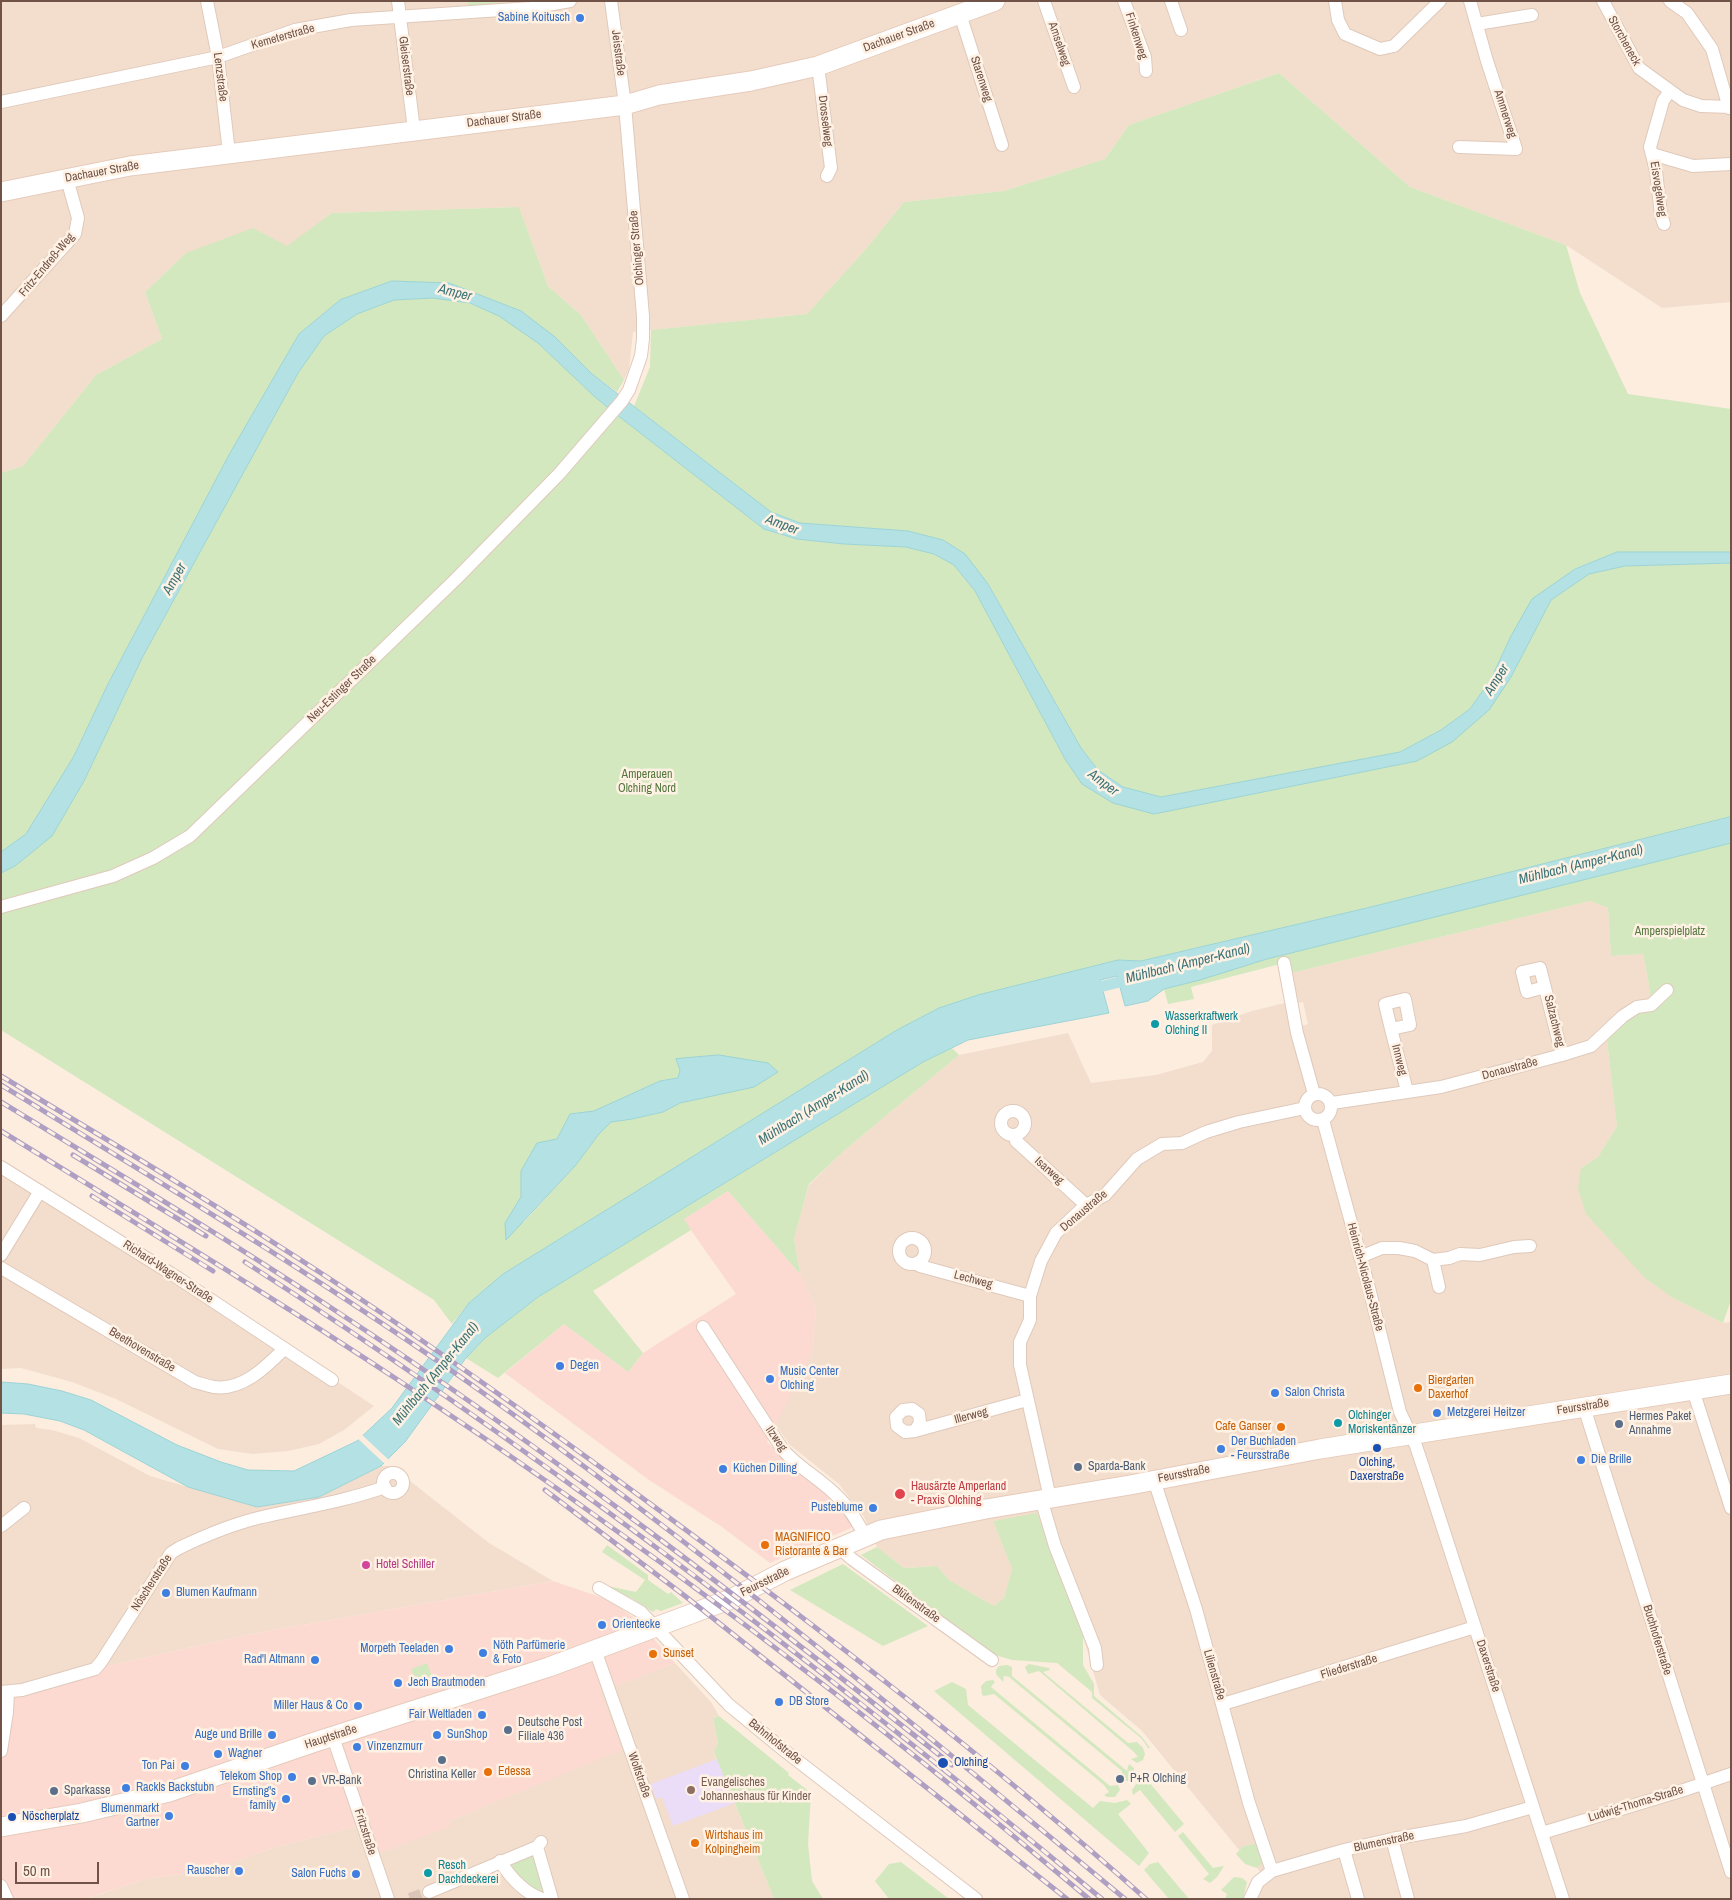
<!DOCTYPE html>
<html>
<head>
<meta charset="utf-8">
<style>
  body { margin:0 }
  #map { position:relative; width:1732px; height:1900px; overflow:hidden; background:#fceddf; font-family:"Archivo Narrow",sans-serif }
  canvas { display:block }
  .frame { position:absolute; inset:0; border:2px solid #715247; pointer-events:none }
  .scale { position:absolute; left:15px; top:1862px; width:84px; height:22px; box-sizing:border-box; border:2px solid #715247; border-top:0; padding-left:6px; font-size:15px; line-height:18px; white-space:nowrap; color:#715247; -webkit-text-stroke:4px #fff2e4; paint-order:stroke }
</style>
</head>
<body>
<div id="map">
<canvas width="1732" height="1900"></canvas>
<div class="frame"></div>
<div class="scale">50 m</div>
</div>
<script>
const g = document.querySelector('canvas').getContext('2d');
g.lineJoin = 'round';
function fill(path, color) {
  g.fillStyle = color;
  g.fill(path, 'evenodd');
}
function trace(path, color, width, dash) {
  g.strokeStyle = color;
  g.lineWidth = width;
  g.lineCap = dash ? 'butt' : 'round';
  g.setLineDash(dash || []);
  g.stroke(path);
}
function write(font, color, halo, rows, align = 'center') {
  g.font = font + ' "Archivo Narrow",sans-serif';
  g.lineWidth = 5;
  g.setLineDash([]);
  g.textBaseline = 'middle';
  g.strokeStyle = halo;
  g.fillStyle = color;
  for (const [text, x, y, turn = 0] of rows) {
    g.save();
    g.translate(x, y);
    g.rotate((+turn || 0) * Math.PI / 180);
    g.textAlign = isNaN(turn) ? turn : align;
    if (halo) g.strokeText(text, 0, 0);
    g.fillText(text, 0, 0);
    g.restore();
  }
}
fill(new Path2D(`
  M1 1H1731V302L1662 308 1566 245 1410 187 1279 73 1129 125 1105 159 1004 191 904 202 865 250 807 314 633 332 629 369 624 380 581 315 548 286 519 207 332 213 287 247 186 253 145 292 162 339 96 375 23 466 1 473Z
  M1590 901 1608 908 1611 956 1643 954 1648 979 1651 1005 1607 1041 1617 1126 1598 1157 1581 1168 1586 1214 1673 1298 1723 1323 1731 1322V1899H1258L1261 1888 1268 1882 1257 1868 1263 1863 1260 1856 1242 1847 1239 1850 1142 1731 1100 1695 1083 1636 1037 1514 993 1521 1012 1569 1004 1598 994 1606 949 1580 937 1566 904 1568 877 1547 864 1517 839 1484 790 1445 775 1424 812 1351 816 1310 800 1274 794 1239 809 1185 846 1149 959 1055 1068 1033 1091 1083 1156 1075 1203 1062 1212 1051V1025L1252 1011 1285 1003 1292 1029 1308 1024 1303 1002 1292 1004 1287 974Z
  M1 1163 134 1248 374 1406 344 1430 319 1444 288 1451 253 1454 218 1449 116 1399 72 1382 21 1368 1 1369Z
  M35 1424 36 1428 52 1430 79 1438 150 1476 257 1507 319 1497 381 1466H391L489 1543 553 1581 246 1635 95 1669 1 1729V1425Z
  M675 1663 711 1702 719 1716 713 1718 718 1743 714 1753 774 1899H86L145 1879 210 1870 276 1847 362 1825 450 1826 449 1821 621 1749 599 1692Z`), '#f3decd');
fill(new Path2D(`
  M728 1191 800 1274 816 1310 812 1351 767 1442 799 1472 842 1506 852 1518 851 1528 770 1563 722 1527 649 1480 505 1373 564 1324 628 1372 643 1353 736 1294 683 1219Z
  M553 1581 603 1598 614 1604 637 1620 675 1663 600 1692 622 1750 449 1821 451 1826 372 1856 362 1825 276 1847 210 1870 145 1879 85 1899H7L1 1886V1732L8 1692 95 1669 246 1635Z`), '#fcdad2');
fill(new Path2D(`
  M717 1759 735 1803 673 1826 662 1797 656 1799 651 1784Z`), '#ebdcf7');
fill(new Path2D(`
  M468 1H510L468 6Z
  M1279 73 1410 187 1566 245 1580 293 1628 394 1731 409V552H1617L1574 569 1511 636 1491 679 1470 709 1441 730 1400 752 1161 797 1123 787 1098 770 1081 748 988 584 943 540 908 531 800 523 771 512 634 406 650 367 651 330 807 314 865 250 904 202 1004 191 1105 159 1129 125Z
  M519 207 548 286 581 315 624 380 617 392 592 374 521 311 449 283 392 281 340 300 299 334 230 453 108 684 74 756 26 834 1 852V473L23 466 96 375 162 339 145 292 186 253 253 228 287 246 332 213Z
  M433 298C445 299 460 300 471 304 528 322 567 374 612 411L764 529 797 539 844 544 906 547 934 554 954 565 975 591 1065 759 1154 814 1417 761 1511 677 1551 600 1589 574 1625 566 1731 563V817L1371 907 1141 961 1118 960 978 995 939 1008 897 1030 503 1274 469 1303 452 1324 434 1300 1 1030V873L15 866 52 835 84 781 142 658 298 373 324 336 357 314 394 300ZM676 1059 707 1097 680 1103 663 1112 632 1119 611 1122 599 1134 575 1166 524 1222 505 1223 557 1139 570 1114 594 1112 660 1081 678 1078 680 1070Z
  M1731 843V1300L1723 1323 1673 1298 1645 1278 1586 1214 1578 1188 1581 1168 1598 1157 1617 1126 1607 1041 1637 1007 1651 1005 1648 979 1643 954 1611 956 1608 908 1590 901 1287 974 1284 963 1191 987 1194 999 1168 1004 1164 989 1267 959 1371 932Z
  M952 1048 959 1055 846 1149 809 1184 794 1239 800 1274 728 1191 684 1219 691 1230 593 1291 643 1353 628 1372 564 1324 498 1378 466 1358 485 1338 538 1297 923 1062Z
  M1037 1513 1083 1636V1665L1094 1684V1696L1142 1737 1150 1748H1148L1142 1739 1092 1698V1692L1057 1663 1012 1660 992 1654 861 1555 877 1547 904 1568 937 1566 949 1580 994 1606 1004 1598 1012 1569 993 1521Z
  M607 1545 648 1575V1580L668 1594 671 1592 683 1603 661 1611 656 1609 653 1612 633 1599 603 1585 636 1592 645 1580 602 1552Z
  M843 1564 928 1626 883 1646 790 1590Z
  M427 1663 433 1680 417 1685 411 1669Z
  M1029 1664 1049 1668 1050 1670 1043 1672 1128 1743 1137 1742 1143 1748 1145 1754 1143 1760 1137 1763 1131 1759 1138 1757 1134 1752 1039 1671 1028 1674 1025 1667Z
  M1007 1665 1012 1667V1676L1127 1771 1129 1764 1134 1768V1773L1128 1781H1122V1771L1009 1677 1004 1676 1003 1682 996 1674V1670L999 1666Z
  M993 1680 995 1682 991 1687 1110 1786 1118 1785 1120 1790 1115 1797H1107L1104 1795 1109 1792 1104 1785 994 1694 984 1696 982 1695 981 1686 986 1681Z
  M952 1682 966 1689 968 1705 1093 1808 1100 1801 1115 1803 1127 1800 1131 1804 1118 1814 1149 1853 1139 1866 934 1691Z
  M719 1716 789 1773 788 1775 811 1793 808 1844 812 1881 823 1899H774L714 1752 718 1743 713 1718Z
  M1144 1773 1153 1774 1155 1777 1149 1782 1184 1824 1175 1832 1140 1790 1133 1795 1132 1790Z
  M1183 1832 1213 1868 1224 1866 1217 1877 1210 1883 1203 1879 1209 1874 1178 1836Z
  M1256 1843 1260 1856 1262 1855 1263 1863 1257 1868 1245 1864 1236 1854 1242 1847Z
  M535 1853 545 1892 543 1893 519 1879 506 1864Z
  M901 1862 949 1899H889L875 1881 889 1864Z
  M1158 1862 1189 1899H1169L1144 1870 1150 1864Z
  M1234 1877 1242 1878 1247 1882 1243 1899H1225L1227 1894 1221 1890Z`), '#d3e8be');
const water = new Path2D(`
  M392 281 449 283 521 311 555 337 592 374 771 512 800 523 908 531 943 540 965 554 988 584 1081 748 1098 770 1123 787 1161 797 1400 752 1441 730 1470 709 1491 679 1511 636 1532 599 1575 569 1617 552H1731V563L1625 566 1589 574 1551 600 1511 677 1489 710 1452 742 1417 761 1154 814 1113 803 1082 784 1065 759 975 591 954 565 934 554 906 547 844 544 797 539 764 529 612 411 594 396 538 343 499 316 470 303 433 298 394 300 357 314 324 336 298 373 142 658 84 781 52 836 15 866 1 873V852L26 834 74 756 108 684 230 453 299 334 340 300Z
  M1731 817V843L1267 959 1200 980 1164 989 1148 1001 1125 1006 1117 976 1100 980 1109 1013 968 1040 923 1062 538 1297 485 1338 466 1358 405 1442 381 1466 319 1497 257 1507 188 1487 84 1430 60 1421 24 1414 1 1413V1382L28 1384 62 1391 91 1400 177 1445 221 1462 248 1470 294 1471 357 1441 392 1408 469 1303 503 1274 897 1030 939 1008 978 995 1118 960 1141 961 1371 907Z
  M719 1055 768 1063 778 1072 754 1087 680 1103 663 1112 632 1119 611 1122 599 1134 575 1166 506 1240 505 1223 521 1197V1171L537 1143 557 1139 570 1114 594 1111 660 1081 678 1078 680 1070 676 1059Z`);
fill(water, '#b4e2e4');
trace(water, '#9bd3d6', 1);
fill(new Path2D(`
  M361 1434 390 1461 386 1465 357 1438Z`), '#fceddf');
trace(new Path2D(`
  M1087 990 1132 979`), '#b4e2e4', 11);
trace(new Path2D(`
  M410 1899 429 1892`), '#d9c6b9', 12, [12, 6]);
const street = new Path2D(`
  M207 1 218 57 229 153
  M398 1 414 130
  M1044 1 1074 87
  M1124 1 1145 57 1146 71
  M1171 1 1181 30
  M1335 1 1338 20 1345 34 1380 49 1394 46 1440 1
  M1603 1 1639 68 1683 100 1701 106 1731 107
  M1670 1 1687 13 1712 49 1729 108
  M960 14 1002 145
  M1477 24 1532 15
  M818 66 831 168 827 176
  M1 102 218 57 295 30 351 20 531 8 570 1
  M1459 147 1516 149 1487 61 1470 1
  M1652 154 1693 166 1731 164
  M1664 224 1661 215 1656 171 1650 147 1663 101 1669 92
  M1 316 75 234 78 218 67 179
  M1 907 113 876 153 858 190 836 456 579 559 474 622 401 629 390 641 356 643 339V316L625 105 611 1
  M1284 963 1297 1033 1314 1094
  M1545 987 1527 992 1522 972 1540 968 1562 1055
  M1391 1029 1385 1004 1405 999 1410 1025 1391 1029 1407 1091
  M1305 1107a13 13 0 1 1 26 0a13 13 0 1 1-26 0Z
  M1332 1103 1441 1087 1562 1055 1591 1046 1623 1016 1637 1007 1651 1005 1667 990
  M1001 1123a12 12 0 1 1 24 0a12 12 0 1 1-24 0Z
  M1323 1120 1369 1288 1400 1412 1416 1446 1428 1482 1563 1899
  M1015 1135 1016 1141 1086 1205
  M1 1167 178 1278 332 1380
  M899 1251a13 13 0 1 1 26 0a13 13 0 1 1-26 0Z
  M1 1255 40 1191
  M1360 1257 1382 1248H1399L1415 1251 1433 1260 1449 1258 1460 1254 1480 1255 1514 1247 1530 1246
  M1433 1260 1439 1287
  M918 1262 920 1266 1030 1296
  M1 1268 195 1382C202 1384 208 1386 214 1387 242 1391 266 1367 284 1349
  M703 1327 783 1450C800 1469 819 1478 836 1495 849 1507 857 1521 865 1536
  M1693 1390 1731 1508
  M1584 1407 1731 1872
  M915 1431 920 1423 919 1414 912 1409 903 1410 896 1417 897 1426 905 1432 915 1431 1027 1400
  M383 1483a10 10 0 1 1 20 0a10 10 0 1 1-20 0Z
  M1154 1480 1196 1609 1249 1803 1272 1871
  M1050 1498 1020 1365V1342L1030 1320V1296L1041 1261 1056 1233 1086 1205 1105 1195 1137 1159 1162 1144 1182 1143 1206 1132 1239 1122 1305 1108
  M1044 1509 1055 1546 1095 1648 1097 1665
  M1 1526 24 1508
  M839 1548 852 1559 992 1660
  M599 1588 641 1612 729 1705 785 1751 976 1899
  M595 1650 683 1899
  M1 1692 22 1690 95 1669 101 1662 171 1553 179 1548C204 1536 230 1525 258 1518 300 1508 343 1502 385 1487
  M1223 1704 1475 1627
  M333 1737 388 1899
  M1 1751 7 1712 8 1692
  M1542 1833 1684 1790 1731 1774
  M1392 1839 1408 1899
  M537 1847 552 1899
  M1344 1850 1358 1899
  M500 1861C510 1877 523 1892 542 1899
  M1 1886 7 1899
  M429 1892 537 1847 541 1842
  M1250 1899 1258 1882 1272 1871 1344 1850 1392 1839 1466 1826 1533 1807`);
const secondary = new Path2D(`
  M1 192 130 166 625 105 659 95 751 81 818 66 995 1
  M1 1827 82 1813 169 1792 315 1742 549 1667 731 1599 785 1571 881 1530 986 1509 1130 1485 1320 1449 1731 1384`);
trace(street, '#dfc9bb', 14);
trace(secondary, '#e6cbbb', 21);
trace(street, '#fff', 12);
trace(secondary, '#fff', 19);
const rail = new Path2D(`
  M1 1076C111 1142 220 1207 327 1277 438 1349 546 1427 652 1505 822 1630 989 1759 1146 1899
  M1 1085C160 1182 320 1278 472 1385 698 1545 912 1722 1125 1899
  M1 1102C113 1170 224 1237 333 1309 547 1449 751 1606 952 1765
  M1 1131C134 1213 268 1294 398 1380 638 1539 869 1713 1089 1899
  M73 1155 206 1236
  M92 1196 213 1271
  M245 1262C545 1455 828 1671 1102 1899
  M545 1490 685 1596 1067 1899`);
trace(rail, '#af9fc3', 5);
trace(rail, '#fff2e4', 3, [9]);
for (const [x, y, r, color] of [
  [580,18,5,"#3f7fe0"],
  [1155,1024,5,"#0f9aa8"],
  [560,1366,5,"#3f7fe0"],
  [770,1379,5,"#3f7fe0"],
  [1418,1388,5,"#e8710a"],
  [1275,1393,5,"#3f7fe0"],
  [1437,1413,5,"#3f7fe0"],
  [1338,1423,5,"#0f9aa8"],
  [1619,1424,5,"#5c6f8a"],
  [1281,1427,5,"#e8710a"],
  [1377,1448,5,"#1a4fb4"],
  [1221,1449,5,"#3f7fe0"],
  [1581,1460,5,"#3f7fe0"],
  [1078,1467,5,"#5c6f8a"],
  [723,1469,5,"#3f7fe0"],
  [900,1494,6,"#e0444e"],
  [873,1508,5,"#3f7fe0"],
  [765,1545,5,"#e8710a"],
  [366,1565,5,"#d1479c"],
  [166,1593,5,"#3f7fe0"],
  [602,1625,5,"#3f7fe0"],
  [449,1649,5,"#3f7fe0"],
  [483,1653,5,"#3f7fe0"],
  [653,1654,5,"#e8710a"],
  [315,1660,5,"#3f7fe0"],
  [398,1683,5,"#3f7fe0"],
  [779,1702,5,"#3f7fe0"],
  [358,1706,5,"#3f7fe0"],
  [482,1715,5,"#3f7fe0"],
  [508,1730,5,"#5c6f8a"],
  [272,1735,5,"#3f7fe0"],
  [437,1735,5,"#3f7fe0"],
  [357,1747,5,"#3f7fe0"],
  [218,1754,5,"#3f7fe0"],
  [442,1760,5,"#5c6f8a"],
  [943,1763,6,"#1a4fb4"],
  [185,1766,5,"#3f7fe0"],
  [488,1772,5,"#e8710a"],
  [292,1777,5,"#3f7fe0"],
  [1120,1779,5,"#5c6f8a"],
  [312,1781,5,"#5c6f8a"],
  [126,1788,5,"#3f7fe0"],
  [691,1790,5,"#8d6e63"],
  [54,1791,5,"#5c6f8a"],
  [286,1799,5,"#3f7fe0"],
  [169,1816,5,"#3f7fe0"],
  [12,1817,5,"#1a4fb4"],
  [695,1843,5,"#e8710a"],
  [239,1871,5,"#3f7fe0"],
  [428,1873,5,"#0f9aa8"],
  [356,1874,5,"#3f7fe0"]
]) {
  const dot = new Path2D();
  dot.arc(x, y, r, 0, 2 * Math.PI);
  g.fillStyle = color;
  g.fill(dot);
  trace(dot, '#fff2e4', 2);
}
write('12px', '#366cbe', '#fff2e4', [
  ["Sabine Koitusch",570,18,"right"],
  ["Degen",570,1366],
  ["Music Center",780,1372],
  ["Olching",780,1386],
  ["Salon Christa",1285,1393],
  ["Metzgerei Heitzer",1447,1413],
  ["Der Buchladen",1231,1442],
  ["- Feursstraße",1231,1456],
  ["Die Brille",1591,1460],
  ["Küchen Dilling",733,1469],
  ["Pusteblume",863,1508,"right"],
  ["Blumen Kaufmann",176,1593],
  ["Orientecke",612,1625],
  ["Nöth Parfümerie",493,1646],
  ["& Foto",493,1660],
  ["Morpeth Teeladen",439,1649,"right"],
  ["Rad'l Altmann",305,1660,"right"],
  ["Jech Brautmoden",408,1683],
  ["DB Store",789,1702],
  ["Miller Haus & Co",348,1706,"right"],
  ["Fair Weltladen",472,1715,"right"],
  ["Auge und Brille",262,1735,"right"],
  ["SunShop",447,1735],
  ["Vinzenzmurr",367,1747],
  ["Wagner",228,1754],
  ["Ton Pai",175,1766,"right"],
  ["Telekom Shop",282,1777,"right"],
  ["Rackls Backstubn",136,1788],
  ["Ernsting's",276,1792,"right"],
  ["family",276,1806,"right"],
  ["Blumenmarkt",159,1809,"right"],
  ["Gartner",159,1823,"right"],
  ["Rauscher",229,1871,"right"],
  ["Salon Fuchs",346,1874,"right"]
], 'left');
write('12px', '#715247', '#fff2e4', [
  ["Dachauer Straße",899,36,-20],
  ["Finkenweg",1136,36,72],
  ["Kemeterstraße",283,37,-16],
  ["Storcheneck",1624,41,61],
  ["Amselweg",1059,44,71],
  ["Jeisstraße",618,53,83],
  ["Gleiserstraße",406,66,83],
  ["Lenzstraße",220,77,83],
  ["Starenweg",981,79,72],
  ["Ammerweg",1505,114,72],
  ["Dachauer Straße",504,119,-7],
  ["Drosselweg",825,121,83],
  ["Dachauer Straße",102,172,-10],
  ["Eisvogelweg",1658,189,81],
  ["Olchinger Straße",637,248,-95],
  ["Fritz-Endreß-Weg",47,265,-50],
  ["Neu-Estinger Straße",342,689,-44],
  ["Salzachweg",1554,1021,76],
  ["Innweg",1399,1060,76],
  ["Donaustraße",1510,1069,-15],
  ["Isarweg",1049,1171,42],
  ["Donaustraße",1084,1211,-40],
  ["Richard-Wagner-Straße",168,1272,33],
  ["Heinrich-Nicolaus-Straße",1365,1277,75],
  ["Lechweg",973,1280,15],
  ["Beethovenstraße",142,1350,31],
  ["Feursstraße",1583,1407,-9],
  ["Illerweg",971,1416,-15],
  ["Ilzweg",776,1439,55],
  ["Feursstraße",1184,1474,-11],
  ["Feursstraße",765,1582,-26],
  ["Nöscherstraße",152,1583,-57],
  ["Blütenstraße",916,1604,36],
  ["Buchhoferstraße",1657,1640,73],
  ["Daxerstraße",1488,1666,72],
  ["Fliederstraße",1349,1667,-17],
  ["Lilienstraße",1214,1675,74],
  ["Hauptstraße",331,1737,-18],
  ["Bahnhofstraße",775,1742,39],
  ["Wolfstraße",639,1775,71],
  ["Ludwig-Thoma-Straße",1636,1804,-17],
  ["Fritzstraße",365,1832,72],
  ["Blumenstraße",1384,1842,-12]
]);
write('12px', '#557740', '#fff2e4', [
  ["Amperauen",647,775],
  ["Olching Nord",647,789],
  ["Amperspielplatz",1670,932]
]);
write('12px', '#0d838f', '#fff2e4', [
  ["Wasserkraftwerk",1165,1017],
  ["Olching II",1165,1031],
  ["Olchinger",1348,1416],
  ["Moriskentänzer",1348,1430],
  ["Resch",438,1866],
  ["Dachdeckerei",438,1880]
], 'left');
write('12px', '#c56008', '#fff2e4', [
  ["Biergarten",1428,1381],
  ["Daxerhof",1428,1395],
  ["Cafe Ganser",1271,1427,"right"],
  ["MAGNIFICO",775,1538],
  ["Ristorante & Bar",775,1552],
  ["Sunset",663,1654],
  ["Edessa",498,1772],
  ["Wirtshaus im",705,1836],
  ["Kolpingheim",705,1850]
], 'left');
write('12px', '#4e5e75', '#fff2e4', [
  ["Hermes Paket",1629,1417],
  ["Annahme",1629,1431],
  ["Sparda-Bank",1088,1467],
  ["Deutsche Post",518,1723],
  ["Filiale 436",518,1737],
  ["Christina Keller",442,1775,"center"],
  ["P+R Olching",1130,1779],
  ["VR-Bank",322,1781],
  ["Sparkasse",64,1791]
], 'left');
write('12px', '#164399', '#fff2e4', [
  ["Olching,",1377,1463,"center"],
  ["Daxerstraße",1377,1477,"center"],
  ["Olching",954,1763],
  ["Nöscherplatz",22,1817]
], 'left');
write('12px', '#be3a42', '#fff2e4', [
  ["Hausärzte Amperland",911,1487],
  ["- Praxis Olching",911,1501]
], 'left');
write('12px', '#b23c85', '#fff2e4', [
  ["Hotel Schiller",376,1565]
], 'left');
write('12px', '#785e54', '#fff2e4', [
  ["Evangelisches",701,1783],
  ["Johanneshaus für Kinder",701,1797]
], 'left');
write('italic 14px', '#3c7377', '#fff2e4', [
  ["Amper",455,293,14],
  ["Amper",782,525,21],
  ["Amper",175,579,-61],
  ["Amper",1497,680,-58],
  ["Amper",1103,783,37],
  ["Mühlbach (Amper-Kanal)",1581,865,-14],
  ["Mühlbach (Amper-Kanal)",1188,964,-14],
  ["Mühlbach (Amper-Kanal)",814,1108,-32],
  ["Mühlbach (Amper-Kanal)",436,1374,-51]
]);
</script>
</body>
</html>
